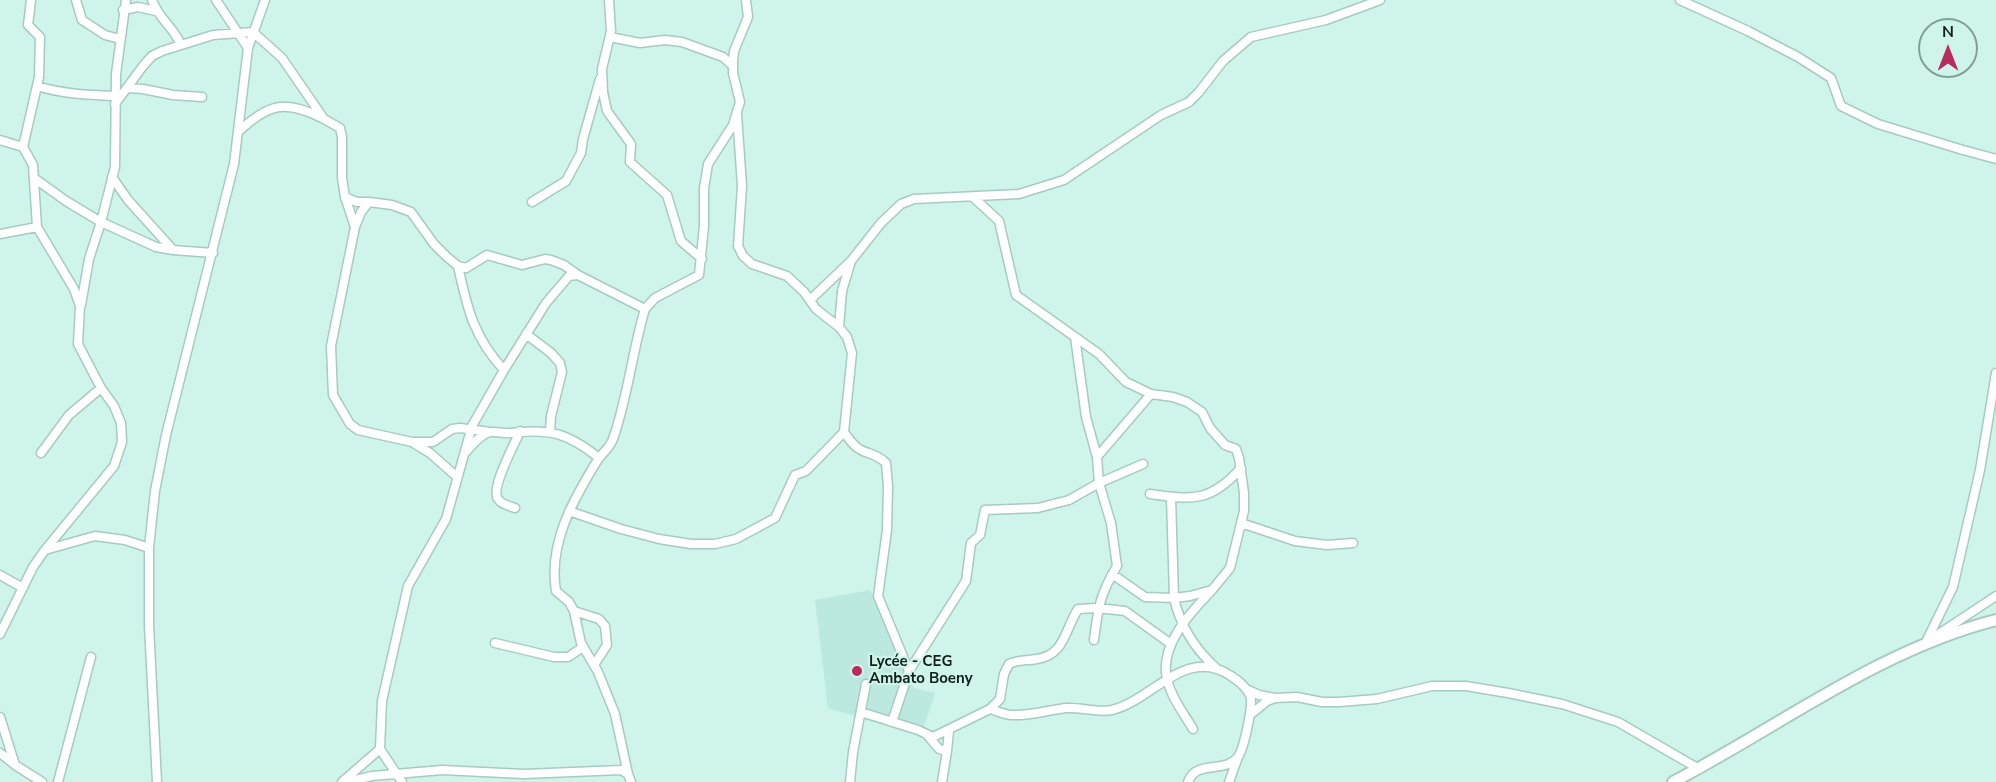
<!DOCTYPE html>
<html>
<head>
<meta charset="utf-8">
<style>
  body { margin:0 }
  #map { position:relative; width:1996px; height:782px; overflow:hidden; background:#cef4eb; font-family:"Nunito Sans",sans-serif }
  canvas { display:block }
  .north { position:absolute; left:1918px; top:18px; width:60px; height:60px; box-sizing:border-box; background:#cef4eb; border:2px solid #829f98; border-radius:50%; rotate:0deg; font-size:16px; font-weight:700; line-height:24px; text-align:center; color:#111f1c }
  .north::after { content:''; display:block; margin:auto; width:21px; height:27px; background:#b92b5b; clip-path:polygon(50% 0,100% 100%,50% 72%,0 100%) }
</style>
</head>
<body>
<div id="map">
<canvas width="1996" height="782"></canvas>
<div class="north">N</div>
</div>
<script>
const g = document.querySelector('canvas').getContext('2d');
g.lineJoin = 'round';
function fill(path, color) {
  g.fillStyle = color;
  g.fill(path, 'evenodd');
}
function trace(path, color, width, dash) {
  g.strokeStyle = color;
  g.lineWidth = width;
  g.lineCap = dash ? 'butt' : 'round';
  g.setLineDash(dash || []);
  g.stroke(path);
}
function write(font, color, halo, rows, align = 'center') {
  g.font = font + ' "Nunito Sans",sans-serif';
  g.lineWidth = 4.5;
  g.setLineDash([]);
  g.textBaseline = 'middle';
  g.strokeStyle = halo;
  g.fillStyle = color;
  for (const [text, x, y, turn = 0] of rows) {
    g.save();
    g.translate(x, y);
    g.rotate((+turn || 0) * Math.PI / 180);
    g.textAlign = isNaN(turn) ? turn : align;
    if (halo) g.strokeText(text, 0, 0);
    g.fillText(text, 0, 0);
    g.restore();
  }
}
fill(new Path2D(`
  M870 590 914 688 935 693 921 736 828 708 815 600Z`), '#bbe9df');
const minor = new Path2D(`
  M76 0 82 20 105 35 120 39
  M152 0C160 21 173 26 181 45
  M216 0 248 48
  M609 0 611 31 602 69 603 92 607 111 631 144 630 162 667 195 681 241 702 259
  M1680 0 1748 31 1798 57 1831 78 1841 106 1878 124 1963 150 1996 159
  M123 10 138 7 156 11
  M610 37 640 43 665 40 682 42 723 57 733 66
  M37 86C63 94 88 95 115 96
  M128 88 143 89 173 95 202 97
  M115 104 143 66 152 56 162 51 213 35 253 32 282 58 324 119 340 128 342 137V178L345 197 355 227 331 346 333 395 350 424 358 430 412 442 430 453 457 477
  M238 132C268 104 285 99 322 118
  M0 140 23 147 33 165 37 227 74 289 80 306 78 344 101 388 114 406 121 423 122 442 114 466 45 550
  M23 147 39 77 40 37 28 25 31 0
  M112 177 128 200 173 250 213 253
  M34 178 66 201 101 222 115 167 116 74 126 0
  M345 197 357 202H369
  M973 197 999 221 1016 295 1099 354 1126 382 1151 394 1173 397 1187 402 1202 412 1210 428 1225 445 1236 449 1239 458 1244 493V511L1230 568 1212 590
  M532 202 566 181 581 153 583 139 600 79
  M355 227 361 212 369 202 392 205 411 212 434 244 447 257 458 266 466 268 487 255 522 265 545 259 551 260 564 265 578 275
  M0 234 37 227
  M851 261 881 223 901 204 914 199 1019 194 1064 180 1161 115 1189 102 1199 92 1223 61 1251 37 1326 20 1380 0
  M810 300 851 261 842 291 839 327
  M81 305 89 259 101 222 156 247 173 250
  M526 334 551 353 560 363 562 372 551 416 550 432
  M1075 337 1086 417 1097 457
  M504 370 546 303 569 276 578 275 645 309 655 298 699 275 704 226V188L708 164 733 125 740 102 733 73V61L734 51 748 17 746 0
  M844 432C849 439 853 446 861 450 871 455 877 454 886 463L888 486 887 530 878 596 909 671 892 722
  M414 442H433L452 429 460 428 490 432
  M466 452C472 445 478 437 487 433 494 430 503 434 510 433 549 428 568 433 599 458
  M41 453 69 415 101 388
  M1150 494C1193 500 1211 502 1241 468
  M1171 497 1174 598 1190 596 1212 590C1191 612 1159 645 1167 679 1171 697 1184 714 1193 729
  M515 508C509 506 501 504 498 499 490 488 515 444 520 431
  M569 511 621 529 659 539 691 544H715L736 539 775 518 795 475 806 471 844 432 852 353 847 337 839 327 816 309 804 292 787 276 752 264 743 256 738 246 742 186 737 114
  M1241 523 1295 541 1327 545 1353 543
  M149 548 155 491 166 435 234 164 248 48 265 0
  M1112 574 1145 597 1174 598C1180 625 1195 649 1216 668
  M0 575 23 588
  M574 611 599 619 605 626 607 645 594 665
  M0 634 33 567 45 550 95 536 125 540 149 548V625L157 782
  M1934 637 1996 596
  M1094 640C1098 608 1100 594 1117 566L1111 523 1099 483 1143 464
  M1926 642 1953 587 1980 470 1996 373
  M495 643 554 657H568L583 647
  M909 671 966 581 971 543 980 535 985 510 1038 508 1069 500 1099 483 1097 457 1151 394
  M1248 690 1259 695 1275 698 1267 701 1250 715
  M1275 698 1297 697 1322 702H1339L1377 699 1432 686H1466L1508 693 1562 704 1618 722 1699 769
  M990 709 1000 699 1004 674 1009 664C1019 659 1027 661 1037 659 1065 655 1065 629 1078 609L1098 608 1125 611 1171 644
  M861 712 918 730 933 737 990 709C997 711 1005 715 1012 715 1030 716 1048 710 1066 708 1081 707 1098 713 1112 710 1153 700 1186 645 1231 676 1239 681 1246 687 1250 695 1254 704 1244 748 1238 757 1225 774 1196 759 1188 782
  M0 717 15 765 42 782
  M928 736 939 749 947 751 949 730
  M380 749 402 782
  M0 753 14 764
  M628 774 615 714 598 672 581 643 574 611 569 602 556 591C548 544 573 500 597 461 601 454 610 448 613 439 628 397 632 352 645 309
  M58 782 91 657
  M342 782 380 749 382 701 408 586 446 519 472 426 504 370C474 338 467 308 458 266
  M347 782 372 776 442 770 524 774 621 770 628 774 631 782
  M850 782 853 752 866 684
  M942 782 947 751
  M1229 782 1238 757`);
const tertiary = new Path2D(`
  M1673 782C1779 727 1878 650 1996 620`);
trace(minor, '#a6cbc2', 11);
trace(tertiary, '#a6cbc2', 14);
trace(minor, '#fff', 8);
trace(tertiary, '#fff', 10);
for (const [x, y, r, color] of [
  [857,671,6,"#b92b5b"]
]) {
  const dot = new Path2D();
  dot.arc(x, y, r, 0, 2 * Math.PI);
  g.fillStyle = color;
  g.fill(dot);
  trace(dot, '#cef4eb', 2);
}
write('bold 15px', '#111f1c', '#cef4eb', [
  ["Lycée - CEG",869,662],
  ["Ambato Boeny",869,679]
], 'left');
</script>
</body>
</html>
